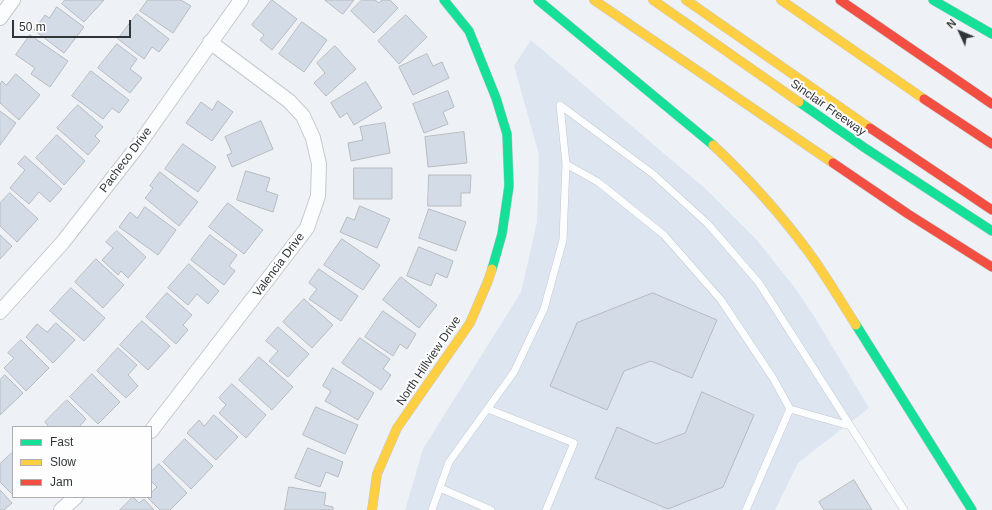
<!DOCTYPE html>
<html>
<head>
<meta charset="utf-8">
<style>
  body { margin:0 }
  #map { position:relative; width:992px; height:510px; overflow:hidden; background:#eef2f7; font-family:Arial,sans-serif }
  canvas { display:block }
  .legend { position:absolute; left:12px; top:426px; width:140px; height:72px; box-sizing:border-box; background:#fefefe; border:1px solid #acaeaf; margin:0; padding:5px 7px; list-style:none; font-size:12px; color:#323538 }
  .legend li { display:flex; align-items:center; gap:8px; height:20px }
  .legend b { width:20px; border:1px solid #acaeaf }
  .north { position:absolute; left:940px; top:12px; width:40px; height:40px; -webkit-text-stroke:3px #fefefe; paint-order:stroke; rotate:314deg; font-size:11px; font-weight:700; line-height:16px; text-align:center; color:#323538 }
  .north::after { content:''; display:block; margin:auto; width:14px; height:18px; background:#323538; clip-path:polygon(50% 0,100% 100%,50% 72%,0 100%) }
  .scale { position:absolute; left:12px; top:20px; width:119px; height:18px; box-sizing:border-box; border:2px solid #323538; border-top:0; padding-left:5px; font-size:12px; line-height:14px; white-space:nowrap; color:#323538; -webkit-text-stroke:3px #fefefe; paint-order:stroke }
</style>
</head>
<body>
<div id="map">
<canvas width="992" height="510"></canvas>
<ul class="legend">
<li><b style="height:5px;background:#16e098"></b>Fast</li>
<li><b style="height:5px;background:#ffcf43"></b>Slow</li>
<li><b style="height:5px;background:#f24e42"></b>Jam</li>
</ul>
<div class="north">N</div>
<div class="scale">50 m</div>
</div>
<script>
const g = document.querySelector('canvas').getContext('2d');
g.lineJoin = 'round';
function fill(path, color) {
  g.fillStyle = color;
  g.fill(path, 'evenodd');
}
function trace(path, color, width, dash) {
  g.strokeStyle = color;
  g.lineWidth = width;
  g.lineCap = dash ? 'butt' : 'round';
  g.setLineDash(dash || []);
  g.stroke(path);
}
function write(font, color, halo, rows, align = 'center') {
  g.font = font + ' Arial,sans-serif';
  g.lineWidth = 4;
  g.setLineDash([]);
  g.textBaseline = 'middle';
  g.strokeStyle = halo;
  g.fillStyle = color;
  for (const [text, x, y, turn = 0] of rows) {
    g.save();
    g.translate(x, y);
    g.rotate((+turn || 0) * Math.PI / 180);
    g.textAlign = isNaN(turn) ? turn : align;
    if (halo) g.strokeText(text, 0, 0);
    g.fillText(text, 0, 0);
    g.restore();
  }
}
fill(new Path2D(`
  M531 40 708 191 756 239 795 288 814 316 869 408 798 463 775 510H405L423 449 521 292 537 222 539 155 514 66Z`), '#dde6f0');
const building = new Path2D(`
  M65 0H104L84 22 62 4Z
  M148 0H181L191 6 173 33 140 11Z
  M272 0 297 19 272 50 260 40 264 35 252 25Z
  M325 0H354L343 14Z
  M362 0H375L379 3 382 0H390L398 8 374 33 351 11Z
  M57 7 84 27 64 53 34 30 45 15 49 18Z
  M137 14 169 39 159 52 152 47 144 59 118 39Z
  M406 15 427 37 399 64 378 41Z
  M302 22 327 40 304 72 279 54Z
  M30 35 68 61 50 87 31 74 35 68 16 55Z
  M117 44 137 59 130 69 142 78 130 93 98 68Z
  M335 46 356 69 326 96 314 83 325 73 317 63Z
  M427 54 433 66 442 62 449 78 413 95 399 67Z
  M91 71 129 100 119 113 112 108 103 119 72 96Z
  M16 74 40 95 19 120 0 103V84L2 81 6 85Z
  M366 82 382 108 354 125 347 113 340 118 331 103Z
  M448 91 454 107 443 112 448 124 424 133 413 104Z
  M218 101 233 112 212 141 186 123 201 102 212 110Z
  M78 105 103 127 95 136 100 141 88 155 57 128Z
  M0 111 16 123 0 145Z
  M261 121 273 149 232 167 227 155 232 153 225 137Z
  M385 123 390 153 351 161 348 143 363 140 360 127Z
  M464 132 467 163 428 167 425 137Z
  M57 135 85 161 64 185 36 158Z
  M183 144 216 167 198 192 165 169Z
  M25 156 62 189 50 202 39 192 29 204 10 188 25 170 18 164Z
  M354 168H392V199H354Z
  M246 171 270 178 266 191 278 195 273 212 237 200Z
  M160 172 198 202 179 226 145 198 153 188 150 186Z
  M429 175H471L470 193H461V206H428Z
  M10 193 38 219 17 242 0 226V203Z
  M228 203 263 230 244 254 209 227Z
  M360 206 390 219 377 248 340 232 347 217 354 220Z
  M145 207 176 230 158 255 119 227 130 212 137 218Z
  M429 209 466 222 456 251 419 238Z
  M117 231 146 257 128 278 121 271 118 275 102 260 113 248 106 242Z
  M0 235 12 246 0 259Z
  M210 235 237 255 229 266 235 271 224 285 191 260Z
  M342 239 380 265 363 290 324 265Z
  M419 247 453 261 447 278 436 273 431 286 407 276Z
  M96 259 124 285 103 308 75 282Z
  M189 264 219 291 208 304 197 294 188 305 168 288Z
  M319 269 358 296 341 321 309 299 317 289 309 283Z
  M401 277 437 305 419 328 383 300Z
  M71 288 105 318 84 341 50 311Z
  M167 293 192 315 183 325 188 330 176 344 146 317Z
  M653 293 717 320 692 378 651 361 624 371 607 410 550 386 577 323Z
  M304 299 333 325 312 348 283 322Z
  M383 311 416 334 407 349 400 344 393 356 365 337Z
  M142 321 170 346 148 370 120 345Z
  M56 323 75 340 53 363 26 337 37 324 47 332Z
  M278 327 309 354 288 377 269 361 278 351 266 341Z
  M360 338 390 359 383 369 391 375 381 390 342 363Z
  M21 340 49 368 26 391 4 368 14 358 8 353Z
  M118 348 137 365 128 375 138 386 126 398 97 371Z
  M259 357 293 387 272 410 239 380Z
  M333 368 374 393 358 420 325 401 331 391 323 386Z
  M92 374 120 402 98 424 70 397Z
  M5 375 23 393 0 415V380Z
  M232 384 266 415 246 438 219 413 226 405 219 398Z
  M702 392 754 415 723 487 668 509 595 478 617 427 656 444 685 433Z
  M67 400 86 419 79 427H49L45 422Z
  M316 407 358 425 345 454 303 435Z
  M214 415 238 437 216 460 187 433 199 420 204 426Z
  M185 439 213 466 191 489 163 462Z
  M308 448 343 462 338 477 326 472 320 487 295 478Z
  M13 452V495L0 482V464Z
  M159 464 187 493 170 510H160L147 497H151V493L157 487 151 481V472Z
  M854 480 872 510H824L819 502Z
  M289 487 326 493 324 505 333 507V510H285Z
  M0 490 12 503 4 510H0Z
  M133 497 139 503 144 499 154 510H120Z`);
fill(building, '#d3dce6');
trace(building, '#b8babe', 1);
const lane = new Path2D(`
  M560 105 653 174 708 224 759 283 904 510
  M566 164 598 182 664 235 721 300 773 378 790 409
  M488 409 574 443 546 510
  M440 488 491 510
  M432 510 449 462 514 372 544 309 563 240 566 164 560 105
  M746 510 790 409 850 426`);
const street = new Path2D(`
  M0 18 13 0
  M0 312 63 242 137 147 241 0
  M151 431 307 228 318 196 319 164 313 138 303 116 289 101 210 42
  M61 510 76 497`);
const fast = new Path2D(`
  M444 0 469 31 496 98 507 134 509 186 502 234 492 269
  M538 0 713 145
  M933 0 992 34
  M799 102 865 148 992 231
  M856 325 972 510`);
const slow = new Path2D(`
  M594 0 833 163
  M653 0 799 102
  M686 0 870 128
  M781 0 924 99
  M713 145C747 177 779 212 807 250 825 274 840 300 856 325
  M372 510 377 474 397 428 470 323 488 281 492 269`);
const jam = new Path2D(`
  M840 0 992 104
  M924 99 992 144
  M870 128 992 210
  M833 163 908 214 992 267`);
trace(lane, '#c5c9cd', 8);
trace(street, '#c5c9cd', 16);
trace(fast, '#c5c9cd', 10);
trace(slow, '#c5c9cd', 10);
trace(jam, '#c5c9cd', 10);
trace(lane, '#fcfdfe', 7);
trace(street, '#fcfdfe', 14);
trace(fast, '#16e098', 9);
trace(slow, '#ffcf43', 9);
trace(jam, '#f24e42', 9);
write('12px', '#323538', '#fefefe', [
  ["Sinclair Freeway",828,108,35],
  ["Pacheco Drive",126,160,-53],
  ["Valencia Drive",279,265,-53],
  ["North Hillview Drive",429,361,-56]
]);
</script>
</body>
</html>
